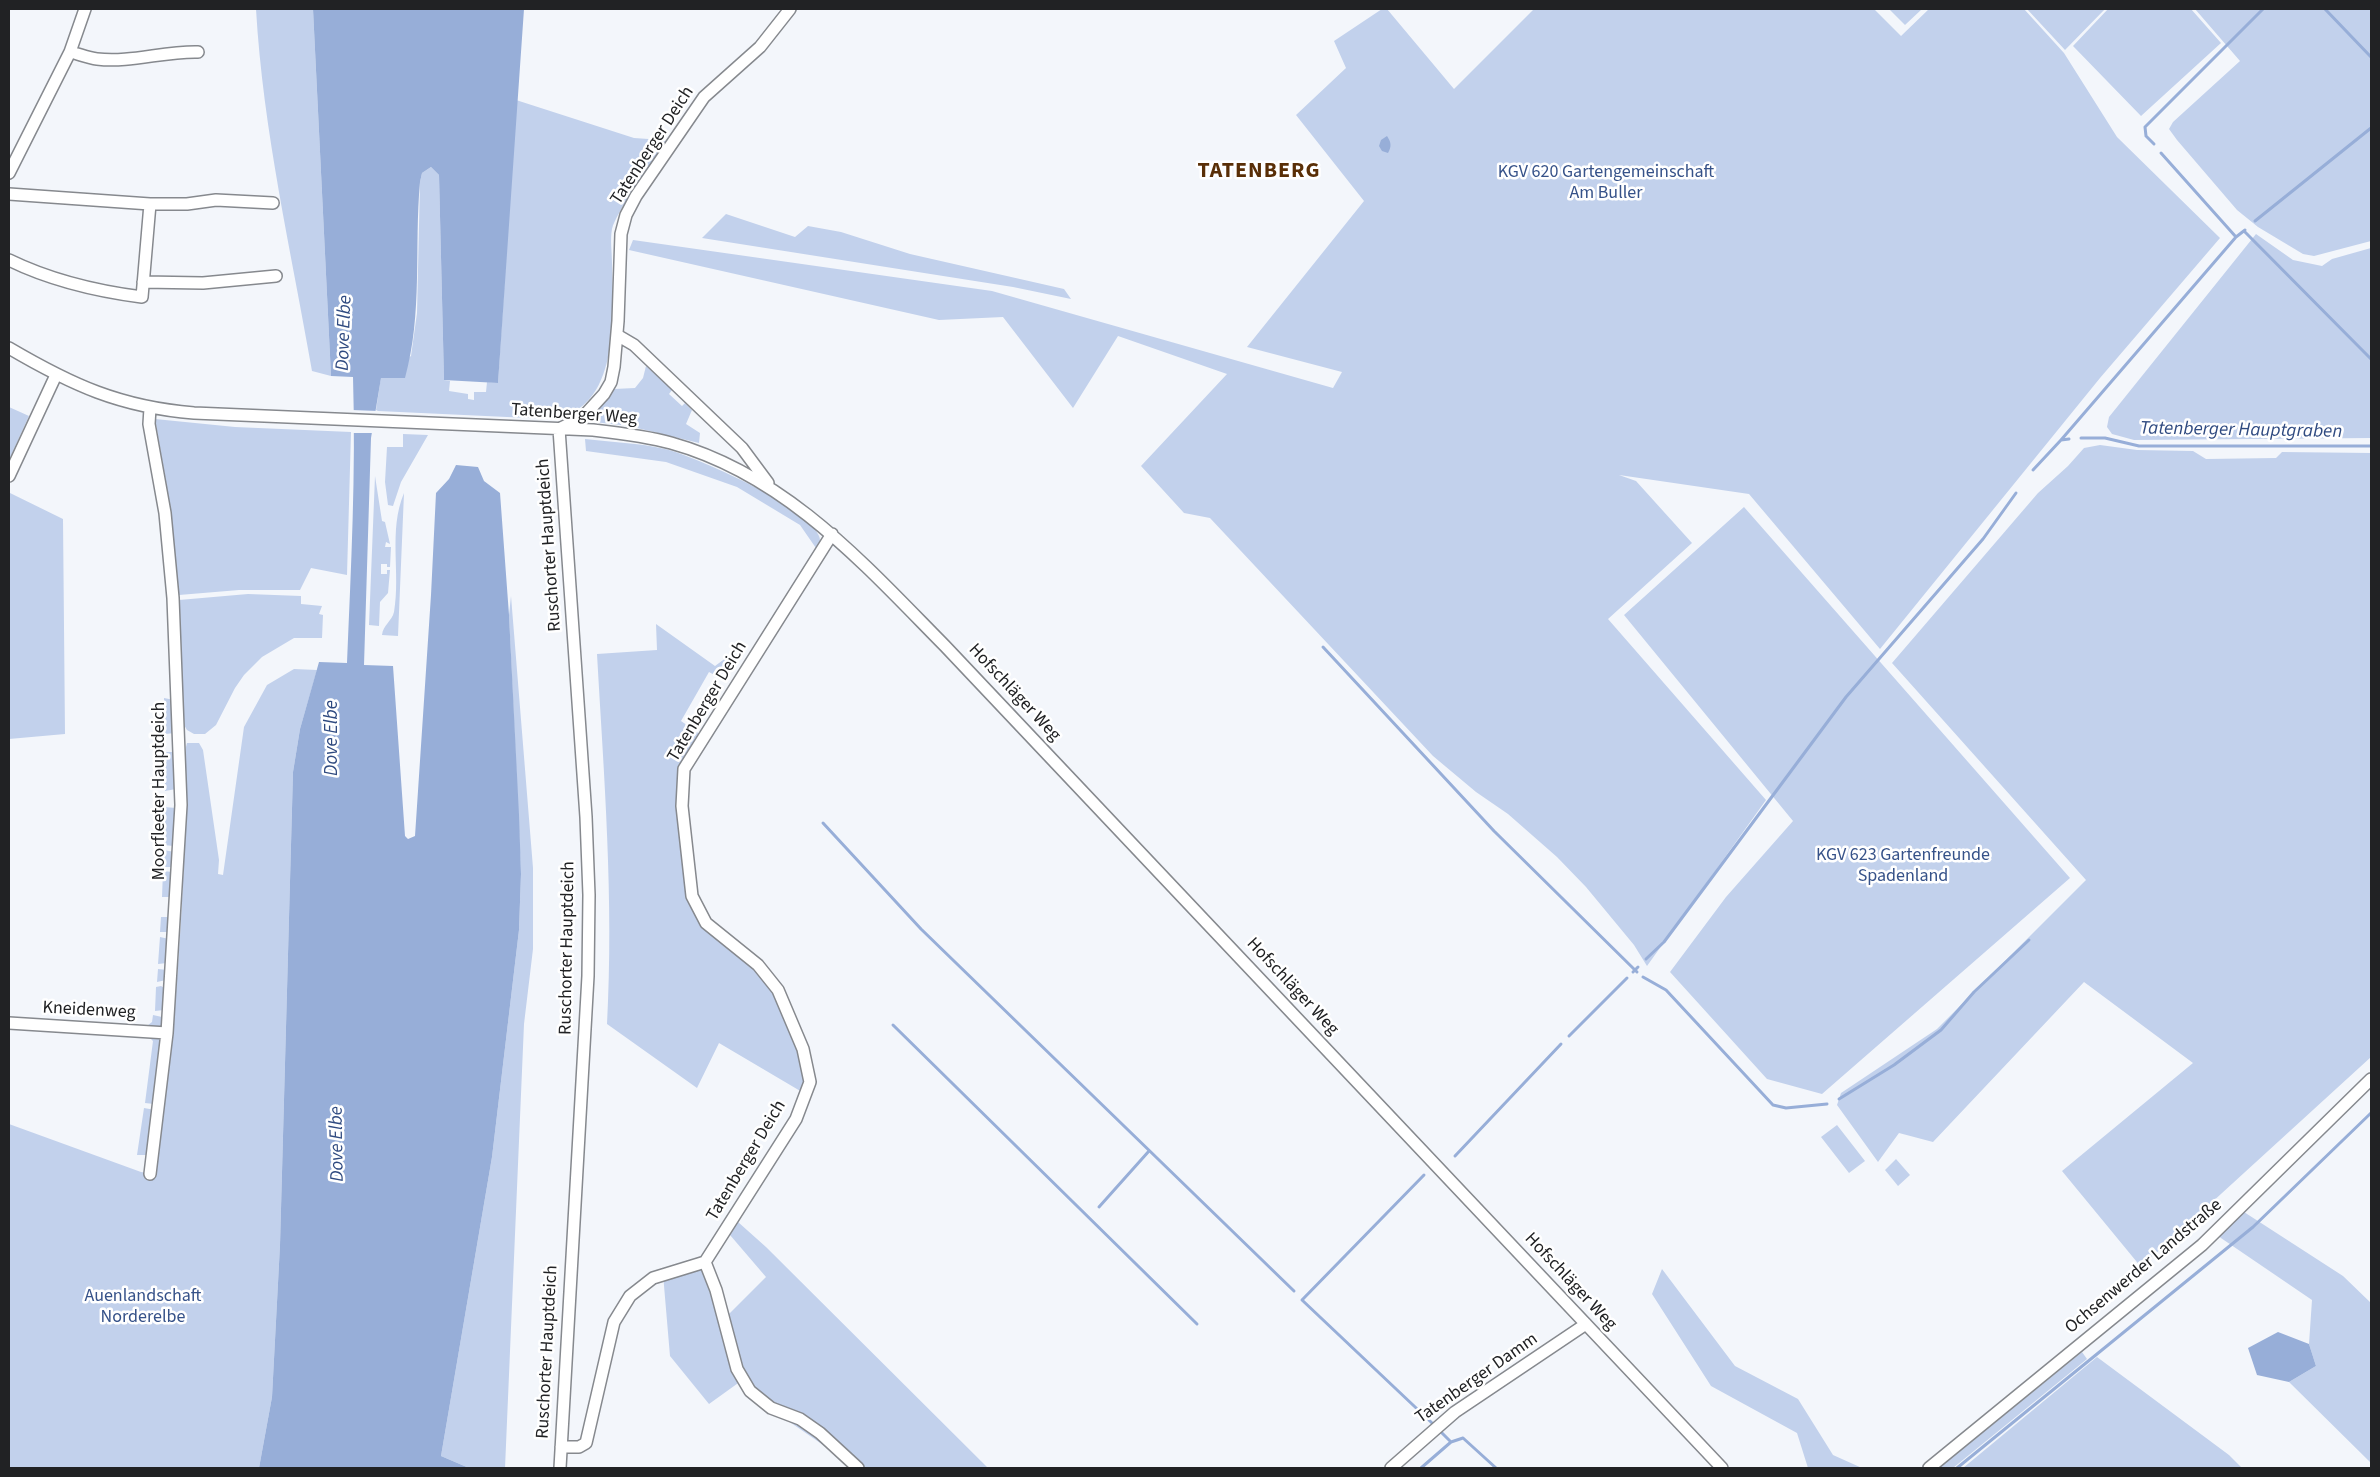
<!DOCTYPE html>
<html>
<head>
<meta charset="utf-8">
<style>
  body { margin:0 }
  #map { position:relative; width:2380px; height:1477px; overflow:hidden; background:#f3f6fb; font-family:"Source Sans 3",sans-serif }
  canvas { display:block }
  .frame { position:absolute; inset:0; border:10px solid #212224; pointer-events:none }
</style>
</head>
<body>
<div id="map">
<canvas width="2380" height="1477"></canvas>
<div class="frame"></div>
</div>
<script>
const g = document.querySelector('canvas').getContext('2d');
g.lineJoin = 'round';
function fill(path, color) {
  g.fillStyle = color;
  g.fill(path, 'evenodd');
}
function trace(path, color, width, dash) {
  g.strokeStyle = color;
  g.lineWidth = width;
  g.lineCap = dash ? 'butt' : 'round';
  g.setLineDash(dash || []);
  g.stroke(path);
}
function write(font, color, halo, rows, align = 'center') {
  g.font = font + ' "Source Sans 3",sans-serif';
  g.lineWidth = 5;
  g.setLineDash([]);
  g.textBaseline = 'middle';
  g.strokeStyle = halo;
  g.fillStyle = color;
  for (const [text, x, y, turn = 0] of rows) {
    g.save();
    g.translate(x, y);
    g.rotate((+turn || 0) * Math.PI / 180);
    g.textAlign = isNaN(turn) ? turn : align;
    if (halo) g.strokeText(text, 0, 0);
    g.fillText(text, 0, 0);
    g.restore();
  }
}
fill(new Path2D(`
  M256 9H313L331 376 312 371C291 250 263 131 256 9Z
  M1382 9H1387L1454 89 1534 9H1874L1901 36 1929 9H2024L2064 53 2117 137 2220 238 2100 378 1880 649 1749 494 1619 475 1636 481 1692 543 1608 619 1766 800 1647 966 1634 945 1586 887 1557 857 1508 814 1476 792 1433 756 1210 518 1184 513 1141 466 1227 374 1118 336 1073 408 1003 317 939 320 629 250 633 240 992 291 1333 388 1342 372 1247 347 1364 201 1296 115 1346 68 1334 41Z
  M1889 9H1922L1905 25Z
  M2027 9H2105L2065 50Z
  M2108 9H2191L2221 43 2141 116 2073 46Z
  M2195 9H2371V241L2314 256 2303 254 2258 227 2237 210 2177 140 2169 129 2173 122 2240 61Z
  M516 100 634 138 663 140 667 143C655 161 616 211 612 229 610 240 612 252 612 263 613 316 621 411 550 419L378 411 376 410 381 377 411 356 417 313 420 182 422 173 431 167 439 175 444 380 450 381 449 391 468 394V399L474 400V392H486L487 382 498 383Z
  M726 214 795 237 808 226 841 232 910 254 1064 289 1071 299 1013 287 702 238Z
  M2256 234 2293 260 2322 266 2332 259 2371 248V438L2134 440 2112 434 2107 427 2109 417Z
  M646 366 672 390 669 394 682 406 685 403 692 410 686 424 700 433 699 443 633 427V420L622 417 621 425 594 422 596 413 614 389 635 388 643 378Z
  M9 407 29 416 9 460Z
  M155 419 235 427 351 432 347 575 311 568 300 590H239L179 595 170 505Z
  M403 434 428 435 401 482 393 506 388 505 385 482 387 447H403Z
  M585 439C611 442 639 443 665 449 695 456 809 507 819 536 821 541 820 545 818 551L800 525 737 487 666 462 586 451Z
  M2100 445 2137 450 2193 451 2206 459 2276 458 2282 452 2371 453V1057L2141 1267 2062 1171 2193 1063 2084 982 1933 1142 1899 1133 1878 1162 1837 1105 1841 1093 1937 1029 2086 880 1892 663 2038 493 2068 466 2084 448Z
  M375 476 382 521 385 522 390 544 386 542 385 547H391L390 567H387V564H381V574H387V570H390L388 593 380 602 379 626 369 625Z
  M10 493 63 519 65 734 9 739Z
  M404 493 398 636 382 635C383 625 392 621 394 612 401 573 388 531 404 493Z
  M1744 507 2070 878 1822 1094 1767 1079 1670 972 1726 897 1793 821 1624 615Z
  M248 594 301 596V604L322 606 319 614 323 615 322 638H294L262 657 244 675 235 688 216 725 205 734H194L187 730 184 725 179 600Z
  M511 596 533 868V949L524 1024 505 1468H469L441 1456 492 1157 519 930 521 874 509 615Z
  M656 624 715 666 738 649 720 678 709 672 681 721 701 735 679 804 686 895 704 927 755 969 775 994 799 1049 806 1085 802 1092 719 1043 697 1088 607 1024C614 900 604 777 597 654L657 650Z
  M294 669 317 670 300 729 293 772 280 1245 272 1397 259 1468H9V1124L141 1172 155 1174C176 1033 186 889 186 747L187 743H199L203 750 219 860 218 874 223 875 244 727 267 685Z
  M164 698 174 700 175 733 165 734Z
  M165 752H173L176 789 165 791Z
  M164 807 176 808 174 846 163 845Z
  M163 850 175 852 172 867H163Z
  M163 871 172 872 171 897H162Z
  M161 917H169V932H160Z
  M160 937 169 939 167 963 158 964Z
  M158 969 167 970 166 980 157 982Z
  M161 986 166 989 164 1010 155 1011 156 987Z
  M153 1015 162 1017 163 1019 161 1025 155 1029 147 1026 152 1022Z
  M148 1036 159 1038 161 1042 154 1104 145 1103 153 1041Z
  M144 1108 155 1110 148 1155H137Z
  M1837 1125 1865 1161 1849 1173 1821 1137Z
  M1896 1159 1910 1175 1898 1186 1885 1170Z
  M2244 1212 2343 1276 2371 1303V1463L2289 1382 2316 1366 2309 1344 2312 1300 2218 1236Z
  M738 1222 766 1247 988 1468H849L829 1449 749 1394 741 1381 709 1404 670 1356 663 1274 701 1256 728 1315 766 1277 730 1235Z
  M1662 1269 1735 1366 1798 1399 1833 1455 1862 1468H1808L1797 1433 1711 1386 1652 1294Z
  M2082 1352 2087 1359 1953 1468H1939Z
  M2097 1357 2229 1455 2242 1468H1963Z`), '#c2d1ec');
fill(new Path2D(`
  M313 9H524L498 383 444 380 439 175 431 167 422 173 420 182C414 248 423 313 405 378H381L371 438 364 665 393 666 405 836 408 839 415 836 431 595 436 493 449 479 456 465 478 467 484 481 500 493 509 615 519 815 521 874 519 930 492 1157 441 1456 469 1468H259L272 1397 280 1245 293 772 300 729 319 662 347 663C351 568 356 473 353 377L331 376Z
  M1387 136C1391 142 1392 146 1388 153L1382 151 1379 146 1381 140Z
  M2278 1332 2309 1344 2316 1366 2289 1382 2257 1375 2248 1348Z`), '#97aed8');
fill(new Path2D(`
  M352 410 378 411 375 433H353Z`), '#f3f6fb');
trace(new Path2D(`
  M2325 9 2371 57
  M2154 144 2146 136 2145 127 2263 9
  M2255 221 2371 128
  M2244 231 2371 359
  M2236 237 2245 230
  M2081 438H2105L2139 446H2371
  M2061 440 2236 237 2161 153
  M2033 470 2061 440 2069 439
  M1323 647 1494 831 1637 972
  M823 823 921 929 1294 1291
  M1646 959 1664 942 1846 697 1983 539 2016 493
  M1633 972 1638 967
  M1643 977 1666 990 1773 1105 1786 1108 1827 1104
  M893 1025 1197 1324
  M1569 1036 1627 978
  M1839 1099 1894 1065 1941 1030 1974 992 2029 940
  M1455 1156 1561 1044
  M1424 1175 1302 1300 1432 1423
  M1099 1207 1149 1151
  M1439 1430 1451 1442 1463 1438 1496 1468
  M1421 1468 1451 1442
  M1957 1468 2253 1227 2371 1113`), '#97aed8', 3);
const minor = new Path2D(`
  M70 52C79 54 88 58 97 59 131 63 164 51 198 52
  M9 173 70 52 85 9
  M9 194 150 204H187L216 200 273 203
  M9 260C52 281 95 291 142 297L150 204
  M143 282 203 283 276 276
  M617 335 634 345 742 448 768 483
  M9 348C72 385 120 407 194 413L593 430C619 433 646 436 671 443 786 475 864 564 945 646L1722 1468
  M150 408 149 424 165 513 173 598 181 805 167 1033 150 1174
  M561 428 582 418 604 394 611 382 614 367 618 321 621 234 626 215 636 196 704 97 760 47 790 9
  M559 429 586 817 589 895 588 976 560 1468
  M9 476 56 375
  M9 1023 167 1033
  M705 1262 716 1290 737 1369 750 1391 771 1408 800 1419 820 1433 858 1468
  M561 1447H579L586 1443 614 1322 630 1296 653 1278 705 1262 796 1119 810 1082 803 1049 778 990 758 965 706 923 692 896 682 806 684 769 832 534
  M1391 1468 1455 1412 1586 1324
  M1929 1468 2202 1245 2371 1079`);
trace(minor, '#86898e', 14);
trace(minor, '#fff', 11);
write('18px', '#212224', '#fff', [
  ["Tatenberger Deich",653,146,-57],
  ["Tatenberger Weg",574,415,4],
  ["Ruschorter Hauptdeich",550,545,-94],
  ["Hofschläger Weg",1014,693,47],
  ["Tatenberger Deich",708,702,-59],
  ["Moorfleeter Hauptdeich",160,791,-90],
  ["Ruschorter Hauptdeich",568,948,-89],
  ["Hofschläger Weg",1292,987,47],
  ["Kneidenweg",89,1011,3],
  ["Tatenberger Deich",747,1161,-59],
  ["Ochsenwerder Landstraße",2144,1267,-40],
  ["Hofschläger Weg",1570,1282,47],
  ["Ruschorter Hauptdeich",548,1352,-87],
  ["Tatenberger Damm",1477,1379,-35]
]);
write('18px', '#365289', '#fff', [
  ["KGV 620 Gartengemeinschaft",1606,173],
  ["Am Buller",1606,194],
  ["KGV 623 Gartenfreunde",1903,856],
  ["Spadenland",1903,877],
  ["Auenlandschaft",143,1297],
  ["Norderelbe",143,1318]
]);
write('italic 19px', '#2f4a80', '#fff', [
  ["Dove Elbe",345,333,-88],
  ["Tatenberger Hauptgraben",2241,431,1],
  ["Dove Elbe",333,738,-90],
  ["Dove Elbe",338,1144,-91]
]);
g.letterSpacing = '1px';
write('bold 22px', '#5a2f07', '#fff', [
  ["TATENBERG",1259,172]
]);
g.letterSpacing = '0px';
</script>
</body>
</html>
